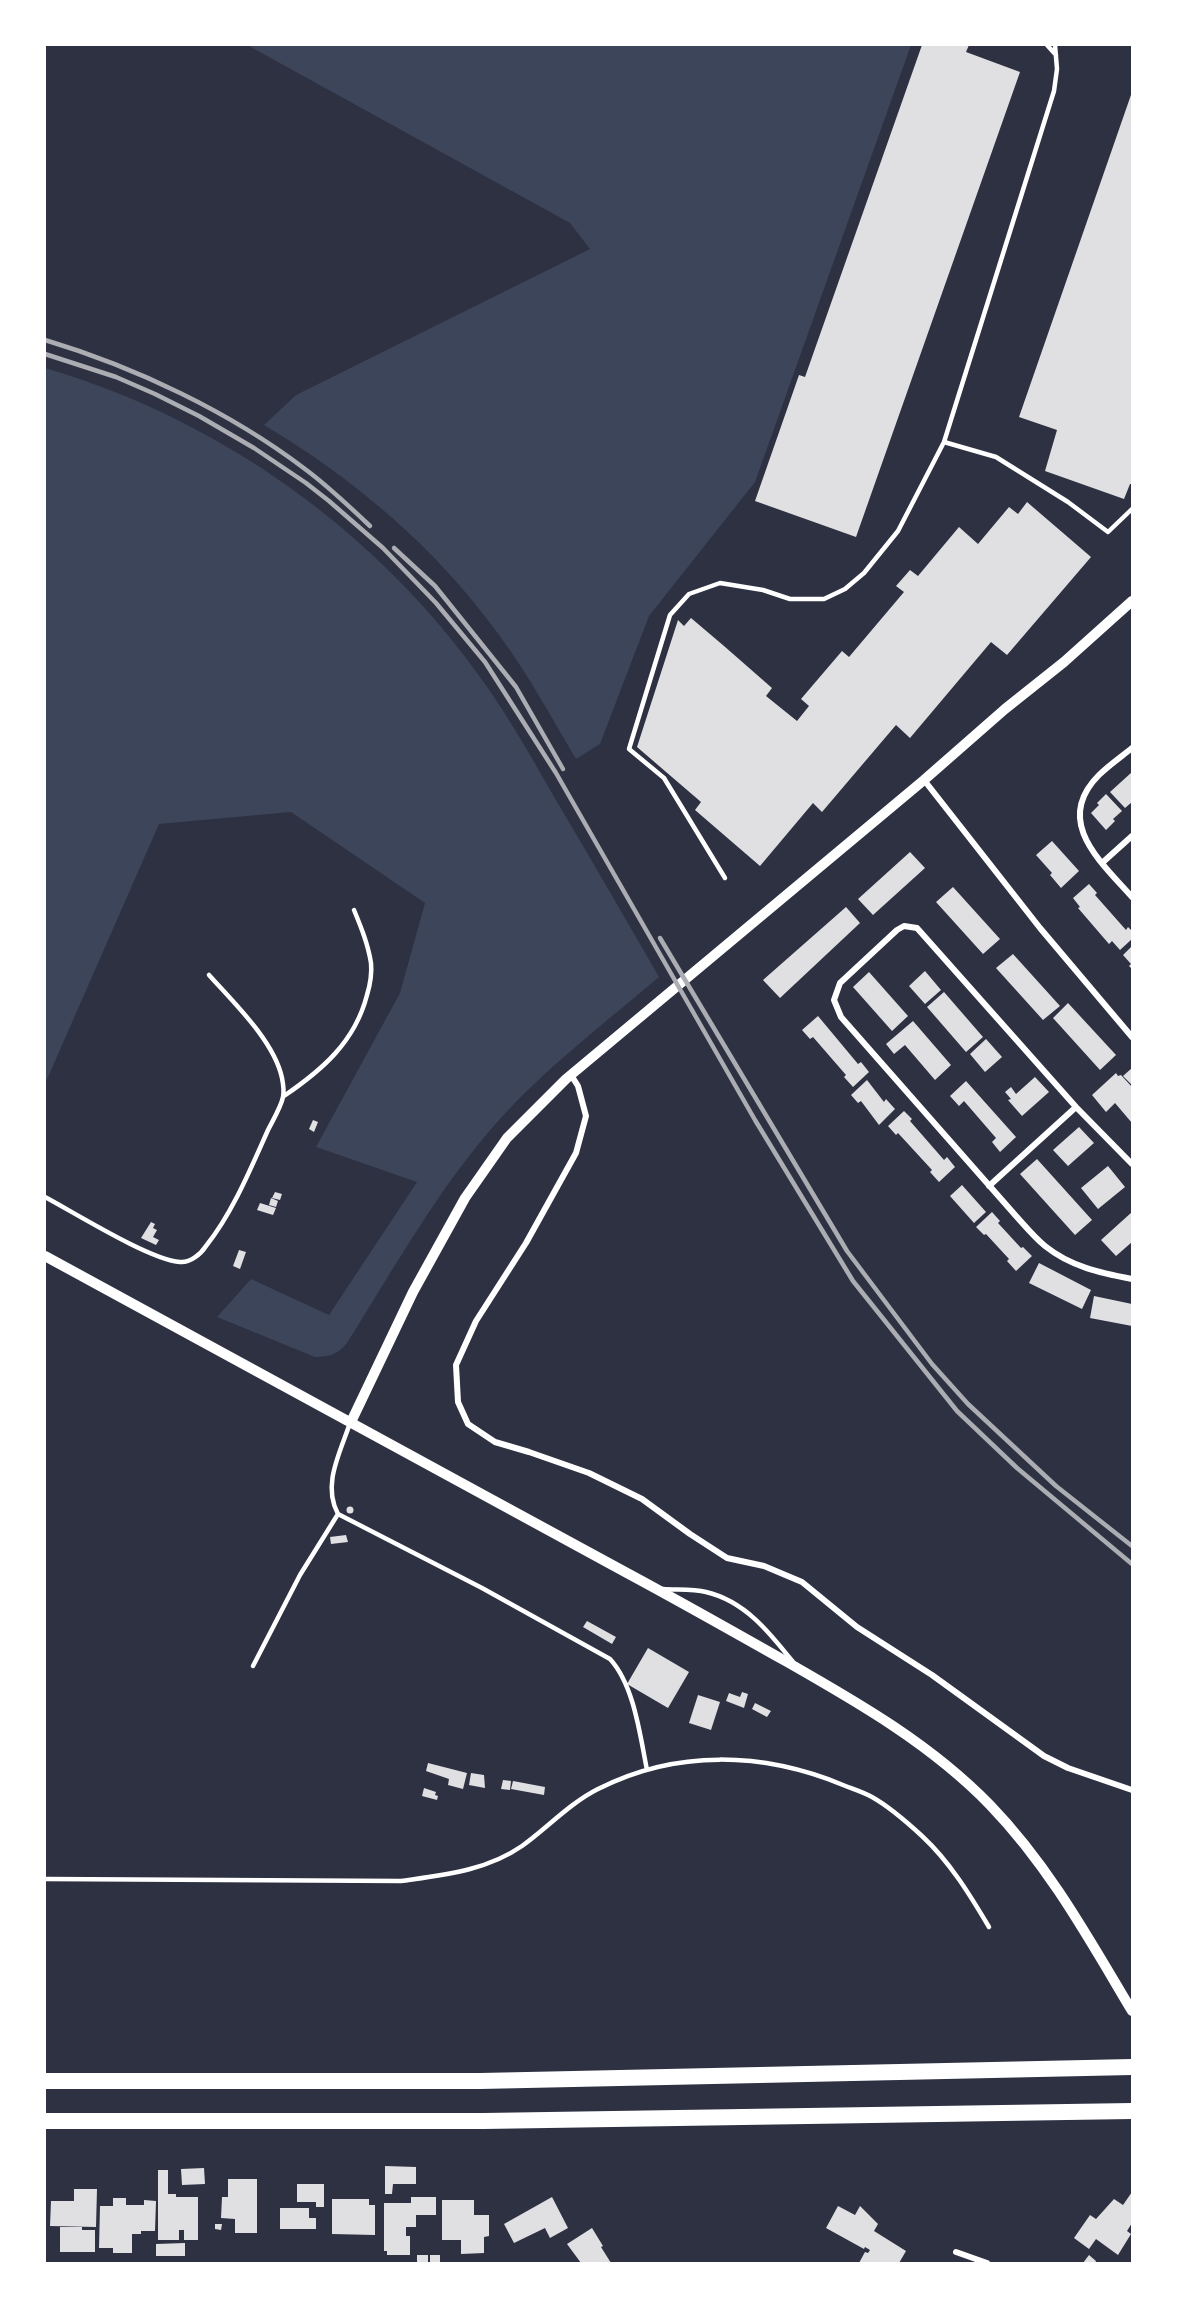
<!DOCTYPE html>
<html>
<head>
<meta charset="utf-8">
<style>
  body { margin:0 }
  #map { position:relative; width:1177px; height:2308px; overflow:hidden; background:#2d3142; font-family:Helvetica,sans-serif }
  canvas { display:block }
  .frame { position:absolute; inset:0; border:46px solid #fff; pointer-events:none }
</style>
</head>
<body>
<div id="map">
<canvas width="1177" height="2308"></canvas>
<div class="frame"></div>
</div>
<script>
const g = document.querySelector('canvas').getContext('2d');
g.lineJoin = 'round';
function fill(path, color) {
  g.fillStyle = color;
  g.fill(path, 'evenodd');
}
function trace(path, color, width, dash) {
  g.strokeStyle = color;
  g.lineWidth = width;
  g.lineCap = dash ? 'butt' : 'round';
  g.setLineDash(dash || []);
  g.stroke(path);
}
fill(new Path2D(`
  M247 45H911L755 482 649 616 600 744 576 759C551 717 528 674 499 635 436 548 356 480 264 425L296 395 590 249 570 223Z
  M45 368C220 419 378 532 483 681 510 719 533 760 556 800 591 859 625 918 659 977 605 1023 547 1067 499 1120 439 1187 395 1267 347 1343 338 1354 330 1357 315 1357L217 1317 251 1279 329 1315 417 1182 316 1147 400 993 425 903 291 812 159 824 45 1084Z`), '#3c4559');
fill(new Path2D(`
  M922 45H969L966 52 1020 72 856 537 755 501 799 375 805 377Z
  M1132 92V484H1130L1124 499 1045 471 1057 430 1019 417Z
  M1027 502 1091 557 1007 655 991 642 910 738 896 725 822 812 813 803 760 866 695 810 701 802 637 747 678 620 684 626 691 618 724 646 772 688 766 696 797 721 809 706 801 699 842 651 849 657 904 592 896 586 910 570 918 576 959 527 978 544 1009 507 1018 514Z
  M1132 772V802L1125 808 1110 792Z
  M1106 794 1122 811 1113 819 1115 821 1106 830 1091 813 1099 805 1097 803Z
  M1052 841 1079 871 1061 888 1050 875 1052 873 1036 855Z
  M910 852 925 868 873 915 858 899Z
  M1089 884 1097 893 1095 895 1126 930 1128 927 1132 931V939L1120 950 1112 941 1109 944 1078 908 1080 907 1073 898Z
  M953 887 1000 939 983 954 936 902Z
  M846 907 860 923 780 998 763 980Z
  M1132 946V969L1129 966 1131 964 1123 955Z
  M1013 954 1060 1006 1043 1020 996 968Z
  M925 971 941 990 925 1004 909 986Z
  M869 972 908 1016 892 1031 853 987Z
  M944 992 983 1037 966 1052 927 1007Z
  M1068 1003 1116 1055 1100 1070 1053 1018Z
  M818 1016 858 1064 861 1062 869 1072 853 1087 844 1077 846 1075 813 1037 810 1039 802 1030Z
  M913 1021 951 1065 935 1080 905 1045 894 1054 886 1044Z
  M986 1039 1002 1057 985 1072 970 1054Z
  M1132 1068V1085L1123 1076Z
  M1116 1073 1118 1076 1121 1075 1132 1087V1123L1115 1103 1106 1112 1092 1095Z
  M1035 1077 1049 1092 1022 1116 1008 1100 1011 1099 1005 1092 1011 1087 1016 1094Z
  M867 1080 884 1102 886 1099 895 1109 879 1125 861 1101 858 1103 851 1095Z
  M966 1081 1016 1137 1000 1152 992 1142 996 1138 964 1101 959 1106 950 1096Z
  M904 1111 912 1119 910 1121 944 1160 947 1157 955 1167 939 1182 930 1172 932 1170 898 1133 896 1135 888 1126Z
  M313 1120 318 1122 314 1132 309 1129Z
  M1079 1127 1094 1143 1068 1166 1053 1150Z
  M1037 1159 1092 1220 1075 1235 1020 1174Z
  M1108 1166 1125 1187 1098 1209 1081 1188Z
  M962 1185 986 1212 974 1223 950 1196Z
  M275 1192 282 1194 280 1200 272 1198Z
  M271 1198 278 1201 276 1207 269 1205Z
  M260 1203 276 1208 273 1215 257 1210Z
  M992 1212 1000 1221 998 1223 1021 1248 1023 1247 1032 1256 1016 1271 1007 1261 1009 1259 986 1234 984 1235 976 1227Z
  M1132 1212V1242L1116 1256 1101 1240Z
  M151 1222 155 1224 153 1228 157 1230 153 1237 159 1240 156 1245 141 1238Z
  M239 1250 246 1252 240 1269 233 1266Z
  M1039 1263 1091 1290 1082 1309 1029 1283Z
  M1094 1296 1132 1304V1326L1090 1318Z
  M346.5 1510a3.5 3.5 0 1 1 7 0a3.5 3.5 0 1 1-7 0Z
  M346 1535 348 1542 331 1544 330 1537Z
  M587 1621 616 1637 612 1644 583 1627Z
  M648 1648 689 1672 668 1708 627 1684Z
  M742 1692 748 1694 744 1708 726 1701 729 1693 740 1697Z
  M698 1695 720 1702 711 1730 689 1723Z
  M755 1703 771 1711 767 1717 752 1709Z
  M428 1763 467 1773 463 1789 448 1785 449 1779 426 1771Z
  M471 1773 484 1775 485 1788 469 1785Z
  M503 1780 511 1781 510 1790 501 1789Z
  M513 1781 545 1787 544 1795 511 1789Z
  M424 1788 436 1792 435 1795 438 1796 437 1800 422 1796Z
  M385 2166 416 2167V2184H393L392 2194H385Z
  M204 2168 205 2184 182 2185 181 2169Z
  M158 2170H168V2194H176V2197H198V2240H184V2230H179V2240H158Z
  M228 2179H257V2233H235V2219L221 2218 222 2197H228Z
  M297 2184H324V2207H316V2202H297Z
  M74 2189H97L96 2227 50 2226 51 2201H74Z
  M1132 2192V2223L1127 2231 1131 2234 1118 2255 1096 2239 1089 2249 1074 2238 1090 2215 1096 2219 1114 2199 1123 2205Z
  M411 2197H436V2215H416V2227H406V2236H410V2255H387V2251H384V2203H411Z
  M552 2197 568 2228 550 2238 545 2228 514 2243 504 2224Z
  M113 2198H126V2205H144V2200L156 2201 155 2231H141V2234H132V2253H113V2248H99L100 2206H113Z
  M332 2199H369V2205H375V2235L332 2234Z
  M442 2200H474V2215H489V2236L484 2237V2253L461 2254V2240H442Z
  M838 2206 855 2215 860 2206 878 2224 874 2231 906 2251 899 2263H859L865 2252 868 2253 870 2250 865 2247 864 2249 826 2228Z
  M280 2208H309V2218H316V2229H280Z
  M215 2224H222L221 2230 215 2229Z
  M60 2227H82V2230H95V2252H60Z
  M592 2228 603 2246 601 2247 611 2263H581L567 2244Z
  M185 2243V2256H156V2244Z
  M417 2255H428V2263H417Z
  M430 2255H440V2263H430Z
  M1089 2255 1096 2261 1095 2263H1083Z`), '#e0e0e3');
trace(new Path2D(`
  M1047 45 1056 55
  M944 442 996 457 1068 502 1108 532 1132 509
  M725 878 664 778 629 749 670 615 689 594 720 583 763 590 790 599H824L845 589 864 573 898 531 944 442 1054 91 1057 69 1055 45
  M284 1096C322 1070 355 1042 367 995 370 985 372 973 371 963 368 944 361 927 354 910
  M45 1197C75 1213 150 1260 180 1262 190 1263 201 1254 206 1246 232 1214 251 1168 268 1130 273 1120 281 1107 283 1097 284 1092 283 1083 282 1078 274 1041 234 1003 209 975
  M350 1423C340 1453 322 1485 338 1514L482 1588 610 1659C634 1685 640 1735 647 1770
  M663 1589C677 1590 693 1589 706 1592 745 1601 770 1633 793 1662
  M253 1666 300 1575 338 1514
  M45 1879 401 1881C443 1875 486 1871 522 1846 547 1828 570 1803 598 1789 676 1749 763 1752 843 1785 853 1789 863 1792 872 1797 888 1806 909 1824 922 1836 950 1862 970 1895 989 1927`), '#fff', 4.5);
trace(new Path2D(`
  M1132 748C1121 757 1109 765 1099 775 1053 821 1100 861 1132 897
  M924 780 1040 928 1132 1037
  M1102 863 1132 836
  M571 1075 578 1086 586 1116 576 1153 526 1243 476 1321 456 1365 458 1402 468 1424 495 1442 529 1452 589 1473 642 1499 690 1534 727 1558 764 1566 802 1582 857 1627 932 1675 1044 1756 1068 1768 1132 1790
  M1132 1164 1076 1107 917 928 904 926 897 930 840 983 834 1000 841 1017 1016 1216C1025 1226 1035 1238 1045 1246 1071 1267 1101 1273 1132 1279
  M989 1186 1076 1107
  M956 2252 987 2263`), '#fff', 6);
trace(new Path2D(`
  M45 1256C238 1362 433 1467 627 1573 681 1602 734 1632 787 1662 859 1703 932 1745 990 1805 1049 1866 1089 1939 1132 2011
  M351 1422 413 1292 465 1198 507 1138 566 1079 924 780 1005 709 1064 662 1132 601`), '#fff', 10);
trace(new Path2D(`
  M45 2081H480L1132 2067
  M45 2121H483L1132 2111`), '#fff', 16);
trace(new Path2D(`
  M45 340C135 367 230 412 305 469 328 486 349 506 370 526
  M45 354 116 377 155 394 199 416 254 448 306 483 329 501 383 548 436 603 485 662 556 773 755 1120 853 1281 957 1411 1017 1468 1132 1564
  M394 548 435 586 516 687 563 769
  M660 938 847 1251 932 1364 968 1404 1056 1486 1132 1546`), '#abadb3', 4.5);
</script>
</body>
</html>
